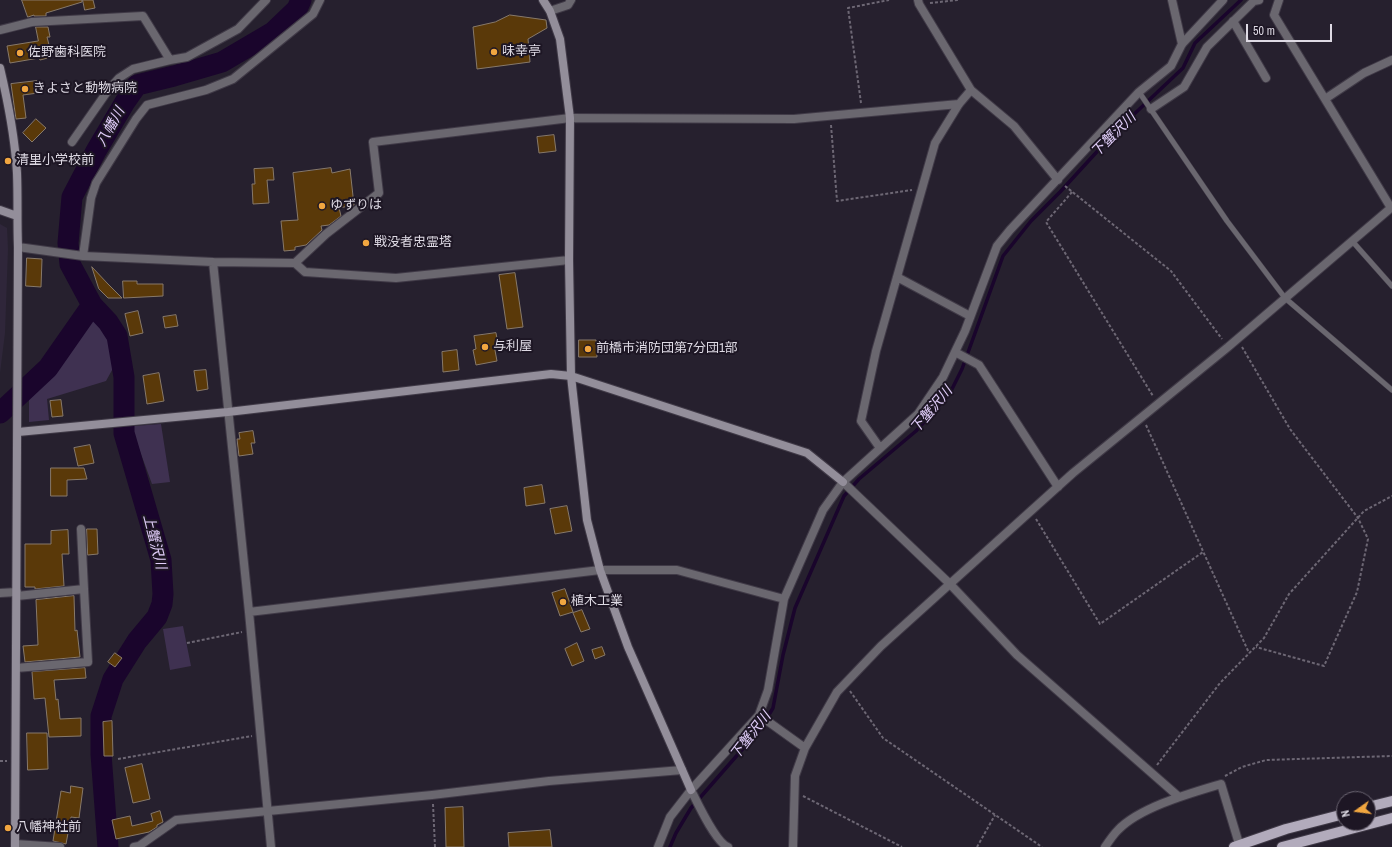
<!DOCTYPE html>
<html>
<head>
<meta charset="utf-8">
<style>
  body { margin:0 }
  #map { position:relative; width:1392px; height:847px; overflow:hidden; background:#26202e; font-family:"Archivo Narrow",sans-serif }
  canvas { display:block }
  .north { position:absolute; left:1336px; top:791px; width:40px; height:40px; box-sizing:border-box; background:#1d1624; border:1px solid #6a6471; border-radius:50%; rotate:256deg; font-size:11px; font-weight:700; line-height:16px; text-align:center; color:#dedae4 }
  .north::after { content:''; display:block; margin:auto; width:14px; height:18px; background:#f1a640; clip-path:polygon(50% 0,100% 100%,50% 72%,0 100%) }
  .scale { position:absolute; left:1246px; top:24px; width:86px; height:18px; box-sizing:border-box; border:2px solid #dedae4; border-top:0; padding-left:5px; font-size:12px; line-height:14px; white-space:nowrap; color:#dedae4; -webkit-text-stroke:3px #1d1624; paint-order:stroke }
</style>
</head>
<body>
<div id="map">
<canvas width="1392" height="847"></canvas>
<div class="north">N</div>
<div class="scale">50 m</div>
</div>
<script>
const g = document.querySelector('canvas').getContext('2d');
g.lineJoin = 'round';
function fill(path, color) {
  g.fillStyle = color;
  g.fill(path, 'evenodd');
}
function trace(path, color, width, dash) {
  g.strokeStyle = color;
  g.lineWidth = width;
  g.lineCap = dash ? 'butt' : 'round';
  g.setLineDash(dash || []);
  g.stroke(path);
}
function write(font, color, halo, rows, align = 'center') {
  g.font = font + ' "Archivo Narrow","Noto Sans JP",sans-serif';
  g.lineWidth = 4;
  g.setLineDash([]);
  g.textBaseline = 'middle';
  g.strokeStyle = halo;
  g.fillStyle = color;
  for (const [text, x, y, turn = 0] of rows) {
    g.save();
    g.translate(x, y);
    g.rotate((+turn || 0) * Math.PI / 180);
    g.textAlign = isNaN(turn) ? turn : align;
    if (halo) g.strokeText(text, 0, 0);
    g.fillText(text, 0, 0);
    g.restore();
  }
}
fill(new Path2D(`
  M0 224 7 228 8 249 5 333 0 373Z`), '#2f263a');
fill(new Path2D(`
  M92 314 109 334 117 361 106 381 47 399 49 420 29 422V396L50 375Z
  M161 424 170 482 152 484 134 435V426Z
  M183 626 191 666 170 670 163 629Z`), '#3f3151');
trace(new Path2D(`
  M670 847 676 833 691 808 761 728 773 708 783 655 795 608 844 496 859 479 916 431 950 393 962 369 1003 256 1031 221 1060 192 1104 144 1130 118 1183 68 1195 43 1241 0`), '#1a052c', 3.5);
trace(new Path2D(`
  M0 413 48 368 92 305
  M108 847 101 754V716L113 679 137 641 157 617 162 604 163 594 161 560 124 433V377L117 336 108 322 92 305 70 264 68 243 72 197 96 151 125 102 137 85 174 76 222 62 273 32 297 9 301 0`), '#1a052c', 21);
const building = new Path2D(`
  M22 0H82V2L46 13V16H34V15L28 17Z
  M83 0H93L95 8 85 10Z
  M510 15 546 20 547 28 528 39 530 62 477 69 473 27 495 22Z
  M36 27H48L50 37H47L52 57 40 60 39 58 10 63 7 46 38 41Z
  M37 81 38 93 23 95 26 118 16 119 11 84Z
  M36 119 46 128 32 142 23 133Z
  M554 135 556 151 539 153 537 137Z
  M273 168 274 180H267L269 203 253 204 252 184H255L254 169Z
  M331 168 332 173 350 169 354 205 339 208 341 216 329 225 321 226 322 230 306 245 295 247V250L284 251 281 221 298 220 293 173Z
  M27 258 42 259 41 287 26 286Z
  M92 267 108 284 122 298H108L99 289Z
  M515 273 523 327 507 329 499 275Z
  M123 281H137V284H163V296L124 298Z
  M138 311 143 333 130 336 125 314Z
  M176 315 178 326 165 328 163 317Z
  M496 333 498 344 494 345 497 361 476 365 473 350 476 349 474 336Z
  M579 340H596L597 357H579Z
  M457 350 459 370 443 372 442 352Z
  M206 370 208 389 197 391 194 371Z
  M159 373 164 401 147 404 143 376Z
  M61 400 63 416 52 417 50 401Z
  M253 431 255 443H251L253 454 239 456 237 439H240L239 433Z
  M90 445 94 463 78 466 74 448Z
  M51 468H84L87 479 67 480V496H51Z
  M542 485 545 503 526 506 524 488Z
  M567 506 572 531 555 534 550 509Z
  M87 529H97L98 554 88 555Z
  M68 530 69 554H62L64 586 35 589V587H25V544H51V531Z
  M565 589 573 612 560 616 552 593Z
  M74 596 75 631 77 630 80 657 25 662 23 646 38 645 36 600Z
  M582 610 590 629 581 632 573 613Z
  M577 643 584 661 572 666 565 649Z
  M602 647 605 655 595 659 592 650Z
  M115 653 122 658 115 667 108 662Z
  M85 668 86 678 54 680 56 700 58 699 60 719 81 718V736L49 737 45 698 34 699 32 672Z
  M112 721 113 756H104L103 722Z
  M27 733H47L48 769 28 770Z
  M142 764 150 799 133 803 125 768Z
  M71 786 83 788 79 818 71 817 66 844 53 841 61 791 70 793Z
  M463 807 464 847H446L445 808Z
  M160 811 163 822 157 825V827L149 832 116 839 112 820 130 816 132 826 153 821 151 814Z
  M550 830 552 847H509L508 833Z`);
fill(building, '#5a3909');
trace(building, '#87796a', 1);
const lane = new Path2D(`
  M1139 92 1227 221 1285 298 1392 390
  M1353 242 1392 286`);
const street = new Path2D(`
  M918 0 919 4 971 90
  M1172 0 1182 44
  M1279 0 1274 15 1391 208
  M550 11 568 5 571 0
  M1233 21 1266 78
  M0 30 32 22 143 16 170 60
  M1325 99 1364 73 1392 60
  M1151 109 1184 87 1207 47 1254 1 1259 0
  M72 142 109 89 119 78 133 69 170 60 187 57 238 29 266 0
  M18 247 83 256 213 262 295 263 305 272 396 278 569 260
  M83 256 91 198 96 183 136 119 147 105 206 90 233 79 313 14 320 0
  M213 262 249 612 271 847
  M295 263 326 234 379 193 373 142 570 118 794 119 959 104
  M897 277 970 316
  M955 352 979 365 1058 487
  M880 448 861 421 876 351 935 143 959 104 971 90 1014 126 1058 180
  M843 482 950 584 1017 655 1179 797
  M0 593 17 592
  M17 596 84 589 81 529
  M249 612 600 570H677L784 599
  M16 668 88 662 84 589
  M759 715 805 748
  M691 790C697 802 716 843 728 847
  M15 844 60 847
  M134 847 139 846 176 820 432 795 549 781 682 770
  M658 847 670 817 691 790 759 715 768 690 784 599 823 510 843 482 918 414 943 377 965 331 997 246 1010 230 1139 92 1171 66 1182 44 1223 0
  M793 847 795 776 805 748 837 692 881 646 1073 473 1228 347 1392 207
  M1105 847C1109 841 1113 835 1118 830 1140 807 1191 793 1221 784L1240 847`);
const secondary = new Path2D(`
  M543 0 550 11 560 39 570 118 569 260 571 376 587 520 600 570 628 647 691 790
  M0 68C8 102 15 138 17 173 18 198 17 222 18 247L15 847
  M0 210 17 216
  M18 432 228 412 551 374 571 376 807 453 843 482`);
const primary = new Path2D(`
  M1368 807 1392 801
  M1234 847 1286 829 1344 814
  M1282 847 1392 818`);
trace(lane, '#403a47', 6);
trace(street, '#403a47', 10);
trace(secondary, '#403a47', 10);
trace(primary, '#403a47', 12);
trace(new Path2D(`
  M930 3 958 0
  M861 103 848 8 889 0
  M831 125 837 201 912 190
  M1065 186 1171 271 1222 339
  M1072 192 1046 222 1153 396
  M1242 347 1290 429 1358 518 1368 539 1357 592 1324 666 1256 647
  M1146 425 1249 653
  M1036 519 1100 624 1203 552
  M187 643 242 632
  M850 691 883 738 1042 847
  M118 759 252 736
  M0 761H7
  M1157 765 1220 683 1264 638 1289 594 1364 511 1392 496
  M1225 776 1242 767 1266 760 1392 756
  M803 796 902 847
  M433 804 435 847
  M977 847 995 815`), '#6d6774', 2, [3, 2]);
trace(lane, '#6a676f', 5);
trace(street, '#6a676f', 8);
trace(secondary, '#938e9a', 8);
trace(primary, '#b2abbc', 10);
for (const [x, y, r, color] of [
  [494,52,4,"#f1a640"],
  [20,53,4,"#f1a640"],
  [25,89,4,"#f1a640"],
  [8,161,4,"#f1a640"],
  [322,206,4,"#f1a640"],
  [366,243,4,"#f1a640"],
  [485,347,4,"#f1a640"],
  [588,349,4,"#f1a640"],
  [563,602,4,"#f1a640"],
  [8,828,4,"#f1a640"]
]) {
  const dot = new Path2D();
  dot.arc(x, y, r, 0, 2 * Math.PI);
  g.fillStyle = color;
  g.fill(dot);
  trace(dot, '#1d1624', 1.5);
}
write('13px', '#dedae4', '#1d1624', [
  ["味幸亭",502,52],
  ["佐野歯科医院",28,53],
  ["きよさと動物病院",33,89],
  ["清里小学校前",16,161],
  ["ゆずりは",330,206],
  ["戦没者忠霊塔",374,243],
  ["与利屋",493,347],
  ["前橋市消防団第7分団1部",596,349],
  ["植木工業",571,602],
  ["八幡神社前",16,828]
], 'left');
write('italic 14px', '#e2cffb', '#1d1624', [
  ["八幡川",111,127,-61],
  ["下蟹沢川",1114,135,-45],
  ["下蟹沢川",932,410,-50],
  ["上蟹沢川",154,542,76],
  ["下蟹沢川",751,736,-52]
]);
</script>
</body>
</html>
